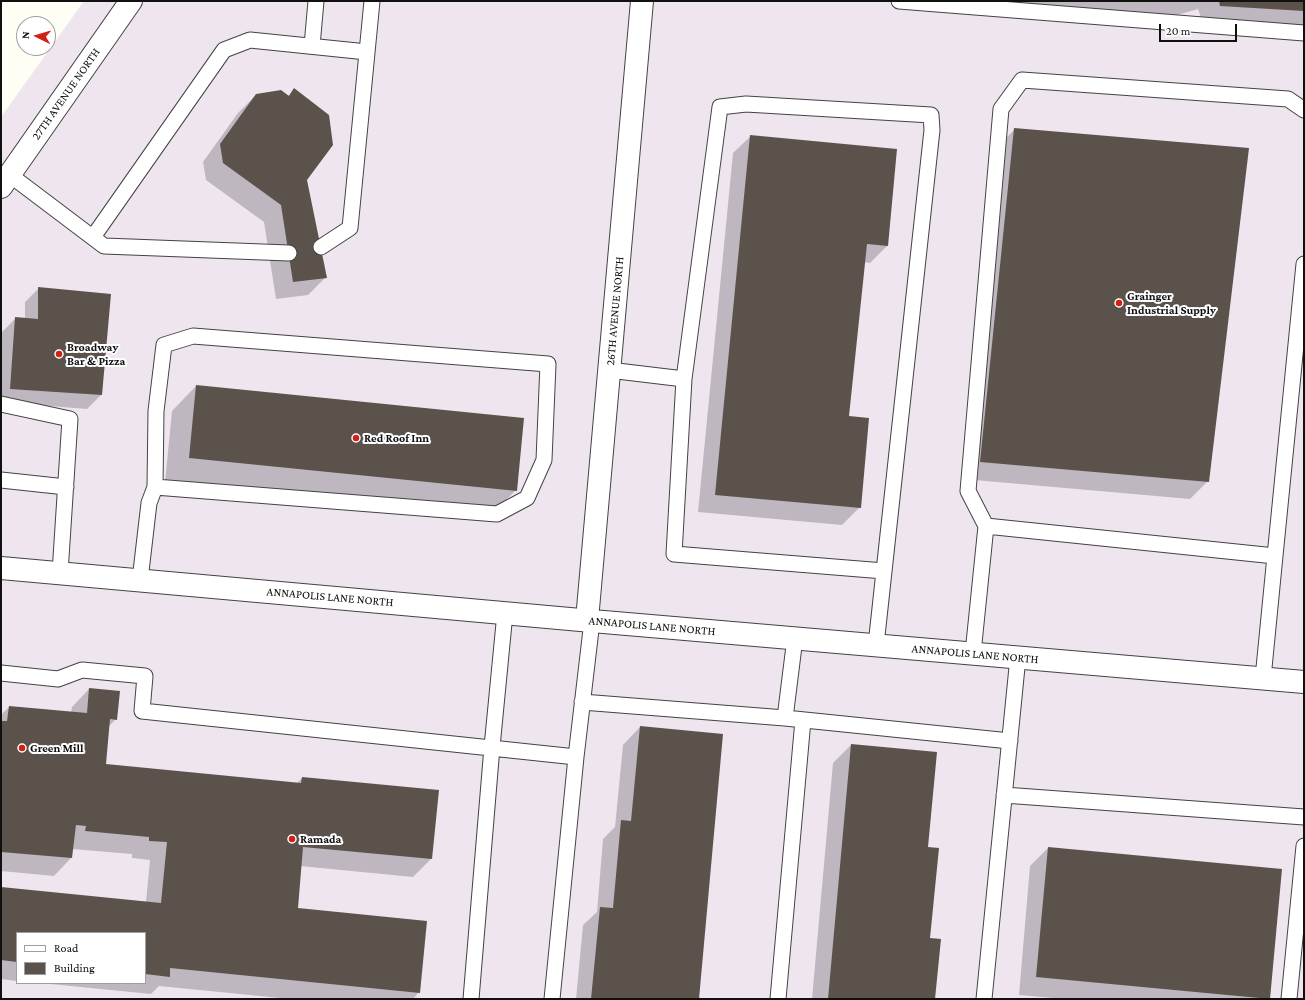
<!DOCTYPE html>
<html>
<head>
<meta charset="utf-8">
<style>
  body { margin:0 }
  #map { position:relative; width:1305px; height:1000px; overflow:hidden; background:#fffef4; font-family:"Crimson Pro",serif }
  canvas { display:block }
  .frame { position:absolute; inset:0; border:2px solid #101010; pointer-events:none }
  .legend { position:absolute; left:16px; top:932px; width:130px; height:52px; box-sizing:border-box; background:#fff; border:1px solid #9f9f9f; margin:0; padding:5px 7px; list-style:none; font-size:12px; color:#101010 }
  .legend li { display:flex; align-items:center; gap:8px; height:20px }
  .legend b { width:20px; border:1px solid #9f9f9f }
  .north { position:absolute; left:16px; top:16px; width:40px; height:40px; box-sizing:border-box; background:#fff; border:1px solid #9f9f9f; border-radius:50%; rotate:275deg; font-size:11px; font-weight:700; line-height:16px; text-align:center; color:#101010 }
  .north::after { content:''; display:block; margin:auto; width:14px; height:18px; background:#d12018; clip-path:polygon(50% 0,100% 100%,50% 72%,0 100%) }
  .scale { position:absolute; left:1159px; top:24px; width:78px; height:18px; box-sizing:border-box; border:2px solid #101010; border-top:0; padding-left:5px; font-size:12px; line-height:14px; white-space:nowrap; color:#101010; -webkit-text-stroke:3px #fff; paint-order:stroke }
</style>
</head>
<body>
<div id="map">
<canvas width="1305" height="1000"></canvas>
<div class="frame"></div>
<ul class="legend">
<li><b style="height:5px;background:#fff"></b>Road</li>
<li><b style="height:11px;background:#5b534b"></b>Building</li>
</ul>
<div class="north">N</div>
<div class="scale">20 m</div>
</div>
<script>
const g = document.querySelector('canvas').getContext('2d');
g.lineJoin = 'round';
function fill(path, color) {
  g.fillStyle = color;
  g.fill(path, 'evenodd');
}
function trace(path, color, width, dash) {
  g.strokeStyle = color;
  g.lineWidth = width;
  g.lineCap = dash ? 'butt' : 'round';
  g.setLineDash(dash || []);
  g.stroke(path);
}
function write(font, color, halo, rows, align = 'center') {
  g.font = font + ' "Crimson Pro",serif';
  g.lineWidth = 4;
  g.setLineDash([]);
  g.textBaseline = 'middle';
  g.strokeStyle = halo;
  g.fillStyle = color;
  for (const [text, x, y, turn = 0] of rows) {
    g.save();
    g.translate(x, y);
    g.rotate((+turn || 0) * Math.PI / 180);
    g.textAlign = isNaN(turn) ? turn : align;
    if (halo) g.strokeText(text, 0, 0);
    g.fillText(text, 0, 0);
    g.restore();
  }
}
fill(new Path2D(`
  M84 1H1304V999H1V117ZM17 933H145V983H17Z`), '#efe5ef');
fill(new Path2D(`
  M995 1H1304V30L1203 23 1198 9 1160 20 997 8Z
  M294 89 306 179 326 277 308 295 276 299 264 222 206 180 203 162 238 113 256 95 288 96Z
  M1015 129 1208 481 1190 499 963 479 997 147Z
  M751 136 888 245 870 263 864 262 848 417 860 507 842 525 698 512 733 153Z
  M39 288 110 295 101 395 87 409 1 402 2 332 16 318 25 319V302Z
  M196 386 516 490 491 515 165 482 172 411Z
  M89 689 116 719 108 727 105 765 296 784 302 778 431 859 413 877 300 866 296 909 419 992 413 999H290L159 986 151 994 40 983H145V933H17V981L1 979V888L146 902 150 860 132 858V854L72 849 71 858 54 876 1 871V715L9 707 71 713 72 707Z
  M640 727 698 999H576L583 925 597 912 603 839 615 827 623 745Z
  M851 745 936 753 927 848 929 939 934 999H812L833 763Z
  M1048 848 1269 999H1064L1019 995 1030 866Z`), '#0003');
fill(new Path2D(`
  M1219 1H1304V11L1220 6Z
  M294 88 329 115 333 145 307 180 327 278 293 282 281 205 223 163 220 144 256 94 281 90 289 96Z
  M1014 128 1249 148 1209 482 980 462Z
  M750 135 897 149 888 246 867 244 849 416 869 418 861 508 715 495Z
  M38 287 111 294 102 395 10 389 15 317 38 319Z
  M196 385 524 418 517 491 189 458Z
  M89 688 120 691 117 720 110 719 106 764 301 783 302 777 439 790 432 859 303 847 298 908 427 921 420 993 170 968V977L145 974V933H17V962L1 960V887L161 903 167 842 149 841V837L85 831 86 826 76 825 72 858 1 852V721H7L9 706 87 713Z
  M640 726 723 734 699 999H591L600 907 613 908 621 820 631 821Z
  M851 744 937 752 928 847 939 848 930 938 941 939 935 999H828Z
  M1048 847 1282 869 1270 999 1036 977Z`), '#5b534b');
const lane = new Path2D(`
  M899 1 1304 33
  M312 46 316 1
  M10 175 104 246 289 253
  M93 237 224 50 250 40 367 52
  M321 247 350 228 372 1
  M609 370 684 379 720 107 746 104 931 115 932 130 876 645
  M684 379 674 554 884 571
  M1 404 70 419 60 573
  M1 480 66 487
  M986 526 968 491 1001 109 1022 80 1288 99 1304 110
  M140 580 149 503 155 487 156 411 164 345 193 336 548 364 544 460 527 498 497 514 155 487
  M973 653 986 526 1275 556 1304 264
  M1 673 58 679 82 670 145 676 142 711 576 757
  M1263 678 1275 556
  M582 702 785 718 1010 741
  M785 718 795 638
  M1004 795 1304 817
  M471 999 492 747 505 613
  M552 999 576 757 592 621
  M778 999 803 720
  M984 999 1018 657
  M1289 999 1304 846`);
const street = new Path2D(`
  M1 187 131 1
  M1 568 592 621 1304 682
  M587 620 642 1`);
trace(lane, '#434343', 17);
trace(street, '#434343', 24);
trace(lane, '#fff', 15);
trace(street, '#fff', 22);
for (const [x, y, r, color] of [
  [1119,303,4,"#d12018"],
  [59,354,4,"#d12018"],
  [356,438,4,"#d12018"],
  [22,748,4,"#d12018"],
  [292,839,4,"#d12018"]
]) {
  const dot = new Path2D();
  dot.arc(x, y, r, 0, 2 * Math.PI);
  g.fillStyle = color;
  g.fill(dot);
  trace(dot, '#fff', 1.5);
}
write('12px', '#101010', '#fff', [
  ["27TH AVENUE NORTH",66,94,-55],
  ["26TH AVENUE NORTH",615,311,-85],
  ["ANNAPOLIS LANE NORTH",330,597,5],
  ["ANNAPOLIS LANE NORTH",652,626,5],
  ["ANNAPOLIS LANE NORTH",975,654,5]
]);
write('bold 12px', '#101010', '#fff', [
  ["Grainger",1127,296],
  ["Industrial Supply",1127,310],
  ["Broadway",67,347],
  ["Bar & Pizza",67,361],
  ["Red Roof Inn",364,438],
  ["Green Mill",30,748],
  ["Ramada",300,839]
], 'left');
</script>
</body>
</html>
